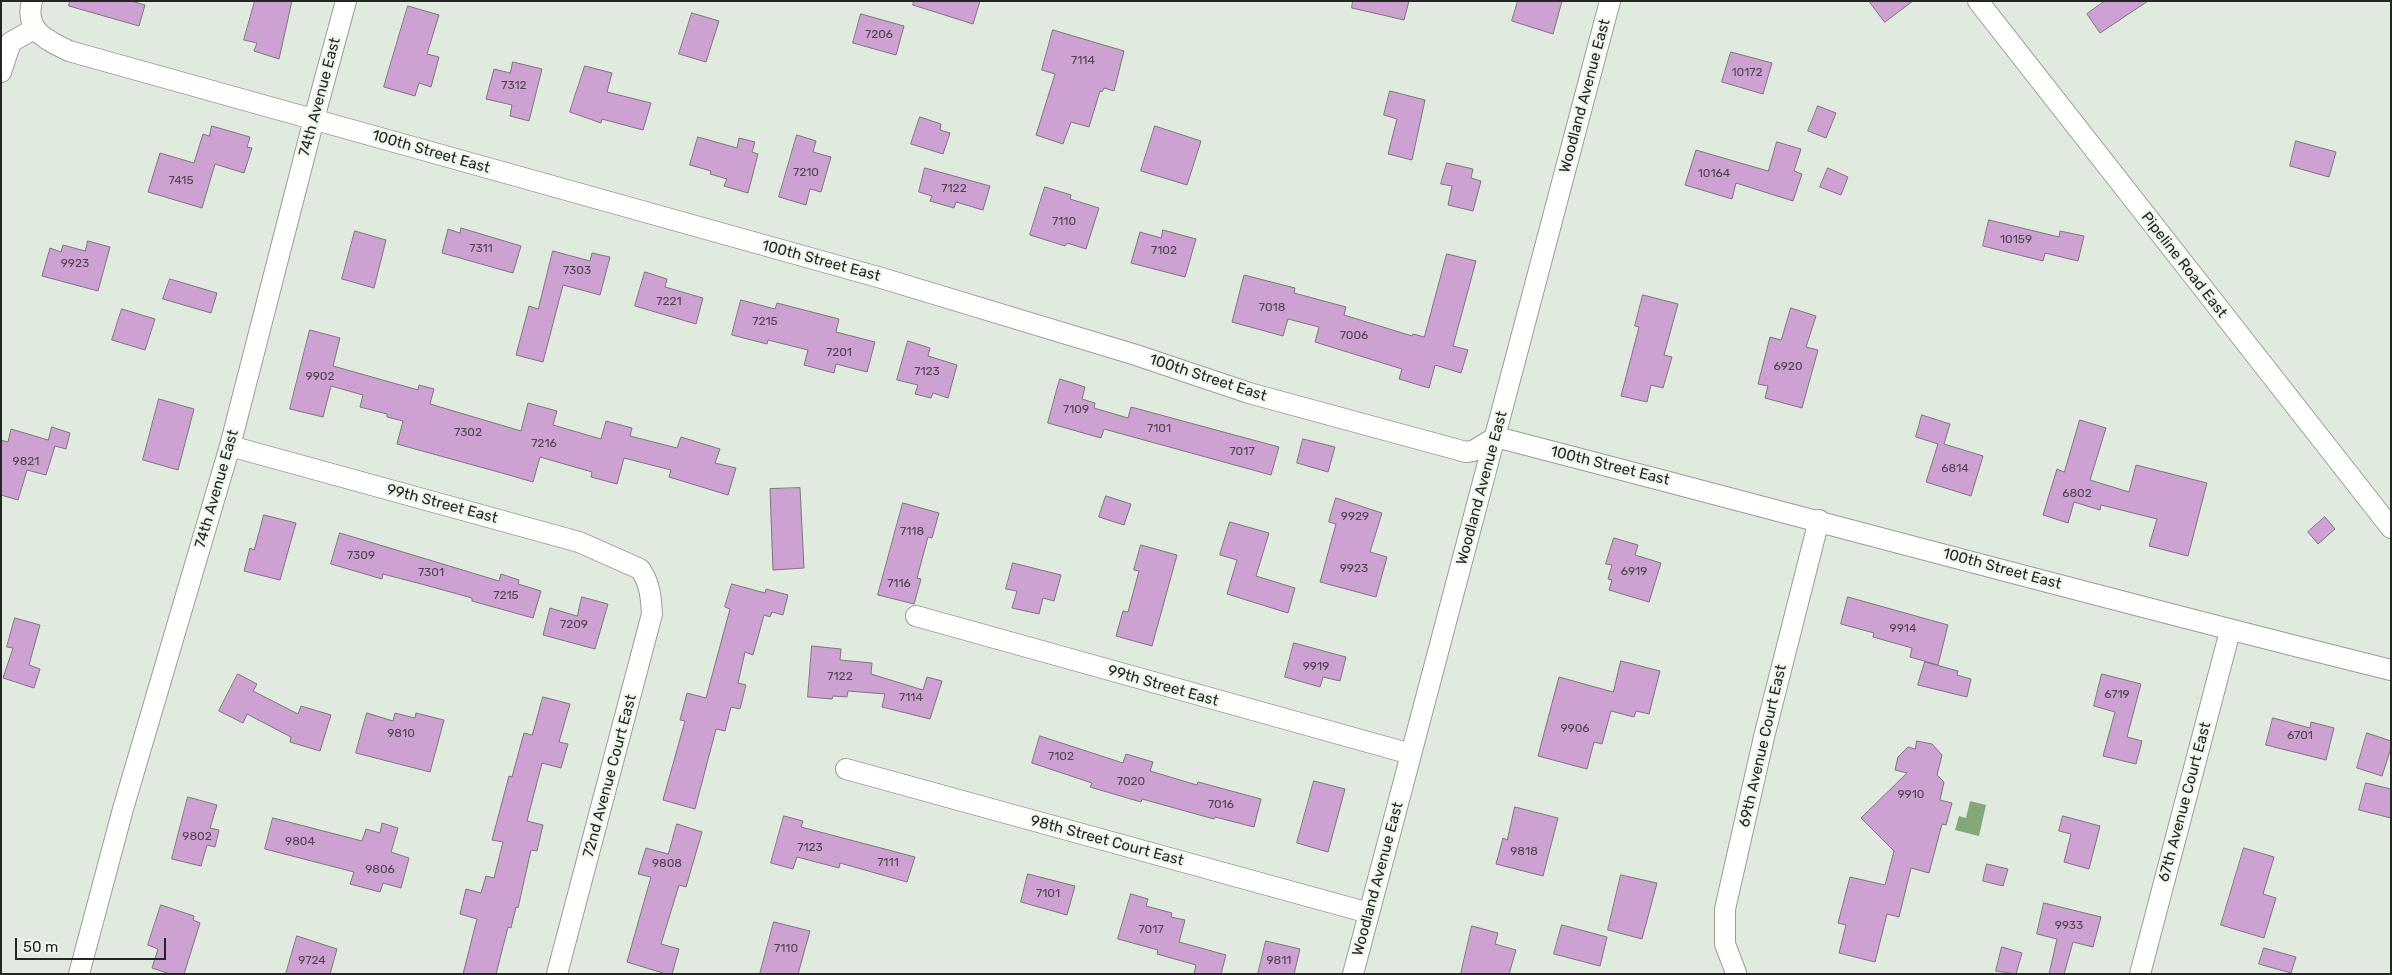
<!DOCTYPE html>
<html>
<head>
<meta charset="utf-8">
<style>
  body { margin:0 }
  #map { position:relative; width:2392px; height:975px; overflow:hidden; background:#e1eadf; font-family:Rubik,sans-serif }
  canvas { display:block }
  .frame { position:absolute; inset:0; border:2px solid #232622; pointer-events:none }
  .scale { position:absolute; left:15px; top:938px; width:151px; height:22px; box-sizing:border-box; border:2px solid #232622; border-top:0; padding-left:6px; font-size:15px; line-height:18px; white-space:nowrap; color:#232622; -webkit-text-stroke:4px #eff7ec; paint-order:stroke }
</style>
</head>
<body>
<div id="map">
<canvas width="2392" height="975"></canvas>
<div class="frame"></div>
<div class="scale">50 m</div>
</div>
<script>
const g = document.querySelector('canvas').getContext('2d');
g.lineJoin = 'round';
function fill(path, color) {
  g.fillStyle = color;
  g.fill(path, 'evenodd');
}
function trace(path, color, width, dash) {
  g.strokeStyle = color;
  g.lineWidth = width;
  g.lineCap = dash ? 'butt' : 'round';
  g.setLineDash(dash || []);
  g.stroke(path);
}
function write(font, color, halo, rows, align = 'center') {
  g.font = font + ' Rubik,sans-serif';
  g.lineWidth = 5;
  g.setLineDash([]);
  g.textBaseline = 'middle';
  g.strokeStyle = halo;
  g.fillStyle = color;
  for (const [text, x, y, turn = 0] of rows) {
    g.save();
    g.translate(x, y);
    g.rotate((+turn || 0) * Math.PI / 180);
    g.textAlign = isNaN(turn) ? turn : align;
    if (halo) g.strokeText(text, 0, 0);
    g.fillText(text, 0, 0);
    g.restore();
  }
}
fill(new Path2D(`
  M1970 801 1986 805 1979 836 1955 830 1959 816 1966 818Z`), '#81a876');
const building = new Path2D(`
  M70 1H131L145 5 139 26 69 6Z
  M255 1H292L279 59 254 51 257 43 244 40Z
  M914 1H980L973 24 913 5Z
  M1353 1H1409L1404 20 1352 8Z
  M1518 1H1562L1553 34 1512 21Z
  M1869 1H1913L1885 22Z
  M2105 1H2148L2100 33 2087 14Z
  M408 6 439 15 427 54 439 57 431 87 419 83 415 96 384 87Z
  M692 13 719 21 706 62 679 54Z
  M861 14 904 26 896 55 853 43Z
  M1053 30 1124 51 1114 91 1104 88 1102 92 1100 91 1089 127 1071 122 1063 144 1036 135 1055 74 1042 70Z
  M1731 52 1772 63 1763 94 1722 82Z
  M513 62 542 69 529 121 510 116 512 105 486 99 494 69 510 73Z
  M585 66 612 73 607 92 651 103 643 130 602 119 601 123 570 112Z
  M1390 91 1425 100 1412 160 1388 154 1397 119 1384 115Z
  M1818 106 1836 113 1826 138 1808 131Z
  M920 117 941 124 940 130 950 133 943 154 911 144Z
  M212 126 250 137 247 147 252 148 244 173 215 164 202 208 148 192 160 153 194 163 203 134 209 136Z
  M1155 126 1201 141 1187 185 1141 171Z
  M797 135 816 141 813 152 831 157 821 192 810 189 806 205 779 197Z
  M698 137 737 148 739 138 755 142 752 152 758 154 748 193 724 186 727 179 710 174 711 171 690 165Z
  M2296 141 2336 152 2329 177 2290 166Z
  M1777 142 1801 149 1794 171 1802 174 1793 201 1736 183 1732 199 1685 185 1696 150 1768 171Z
  M1447 163 1473 169 1471 178 1481 181 1473 211 1448 205 1452 186 1441 184Z
  M925 168 990 186 983 210 956 202 954 208 930 201 932 196 919 192Z
  M1828 168 1848 177 1841 195 1820 187Z
  M1045 187 1071 195 1070 199 1099 208 1086 249 1067 243 1065 246 1030 235Z
  M1989 220 2059 237 2060 231 2084 236 2078 261 2045 253 2043 261 1983 246Z
  M461 228 521 246 513 273 442 253 448 229 460 233Z
  M1163 230 1196 239 1185 277 1131 263 1140 232 1161 238Z
  M355 231 386 240 374 288 342 279Z
  M88 241 110 247 98 291 42 276 50 248 61 252 63 245 85 251Z
  M553 251 590 261 592 253 610 257 600 295 563 285 543 362 516 355 529 306 538 309Z
  M1447 254 1476 261 1453 346 1468 350 1461 373 1435 365 1429 388 1399 379 1402 369 1315 342 1319 327 1288 319 1283 336 1232 322 1244 275 1295 288 1294 293 1346 307 1344 315 1412 336 1413 334 1424 337Z
  M645 272 667 279 665 287 703 298 696 324 635 306Z
  M170 279 217 293 211 313 163 299Z
  M1643 295 1678 304 1664 355 1672 357 1663 388 1651 385 1647 402 1621 396 1639 327 1635 326Z
  M741 300 775 309 777 303 839 319 836 332 875 342 867 372 836 364 834 373 804 365 808 350 768 340 767 344 732 335Z
  M1791 308 1816 316 1806 347 1818 350 1802 408 1765 398 1768 386 1758 384 1770 337 1781 340Z
  M122 309 155 319 145 350 112 340Z
  M310 330 340 338 333 366 418 390 419 385 434 389 430 404 521 431 528 403 557 411 553 425 601 439 606 421 632 428 630 436 677 448 681 437 720 449 715 463 736 468 728 495 669 477 671 470 624 458 617 484 591 477 592 472 540 457 533 482 509 475 397 444 403 421 387 417V414L360 407 363 395 331 386 323 417 290 409Z
  M908 341 930 348 928 356 957 365 948 398 933 393 931 398 915 394 918 385 897 380Z
  M1060 379 1085 387 1082 399 1095 403 1094 408 1128 418 1131 407 1279 447 1271 475 1104 429 1101 438 1048 423Z
  M159 399 194 409 178 470 143 460Z
  M1922 415 1950 424 1944 444 1983 456 1971 496 1926 482 1938 444 1916 437Z
  M2080 420 2106 428 2090 480 2129 492 2136 465 2207 483 2188 556 2149 546 2157 519 2101 505 2100 510 2074 502 2068 523 2043 515 2057 469 2064 472Z
  M52 427 70 433 66 449 55 446 46 475 27 470 18 500 1 495V440L8 442 11 429 48 440Z
  M1303 439 1335 447 1328 472 1297 463Z
  M800 488 804 568 773 570 770 489Z
  M1106 496 1131 504 1124 525 1099 517Z
  M1336 498 1382 513 1370 552 1387 557 1376 597 1320 582 1336 524 1329 522Z
  M903 503 939 513 932 538 928 537 917 578 921 579 914 604 878 595Z
  M264 515 296 523 280 580 244 571 250 548 254 550Z
  M2325 517 2335 529 2318 544 2308 532Z
  M1230 522 1269 533 1256 576 1295 588 1288 613 1227 594 1237 560 1220 555Z
  M340 533 499 581 501 574 519 580 518 584 541 591 533 618 472 601V598L425 585 383 574 382 579 331 564Z
  M1614 538 1638 545 1635 555 1661 563 1649 602 1609 590 1612 580 1608 579 1612 565 1606 564Z
  M1141 545 1177 555 1152 646 1116 636 1123 611 1128 612 1139 571 1134 570Z
  M1013 563 1061 575 1054 601 1043 598 1039 614 1012 608 1017 591 1006 589Z
  M732 584 765 593 766 589 788 595 783 615 772 612 770 617 764 615 753 655 745 652 738 683 746 685 740 709 731 707 725 731 716 729 695 809 663 800 685 721 680 720 687 693 706 698 730 609 725 607Z
  M582 597 608 604 595 649 543 635 550 608 577 616Z
  M1848 597 1948 625 1938 665 1910 657 1912 648 1873 637 1874 633 1841 624Z
  M15 618 40 625 29 665 40 669 34 688 3 678 13 648 7 647Z
  M1294 643 1346 657 1340 681 1323 677 1320 687 1285 677Z
  M812 646 841 649 840 660 872 663 871 674 923 690 927 677 942 681 930 719 882 707 885 694 848 691 847 697 833 696 832 699 808 697Z
  M1621 661 1660 671 1649 714 1636 711 1634 717 1611 711 1602 744 1594 742 1587 769 1538 756 1559 677 1613 692Z
  M1925 662 1958 671 1957 675 1971 679 1967 697 1918 685Z
  M238 674 257 684 253 691 298 714 301 706 331 715 320 751 290 742 291 737 247 714 243 723 219 711Z
  M2102 674 2141 684 2127 737 2142 741 2136 764 2103 756 2115 712 2094 706Z
  M543 697 570 704 559 742 568 744 561 768 542 763 527 821 543 825 537 851 531 850 518 908 516 907 511 928 508 927 496 974H463L477 919 460 914 466 889 481 893 486 876 494 878 503 842 492 840 509 776 512 777 524 733 532 735Z
  M367 713 393 721 395 713 415 718 416 713 444 720 430 772 356 753Z
  M2273 718 2310 728 2311 722 2334 728 2326 760 2266 745Z
  M2367 733 2391 741V748L2382 776 2357 768Z
  M1040 736 1123 763 1126 754 1153 762 1150 771 1197 785 1198 782 1261 799 1254 827 1215 817 1214 819 1142 799 1141 802 1090 787 1092 783 1032 763Z
  M1917 741 1932 744 1942 755 1937 775 1944 782 1940 800 1952 803 1946 825 1942 824 1929 873 1911 868 1899 917 1887 914 1875 962 1839 953 1846 925 1838 923 1850 877 1885 885 1894 851 1861 818 1907 773 1895 770 1898 757 1908 747 1915 749Z
  M1314 781 1345 789 1328 852 1297 843Z
  M2366 783 2391 789V818L2359 810Z
  M188 797 217 805 210 828 219 830 215 847 207 845 201 866 172 859Z
  M1515 807 1558 818 1543 876 1496 864 1503 838 1507 840Z
  M784 816 803 821 801 827 915 857 907 882 840 863 839 868 797 857 793 869 771 863Z
  M2063 816 2100 826 2089 869 2064 862 2071 834 2059 831Z
  M273 818 362 841 366 829 380 833 382 823 398 828 391 852 409 858 401 888 383 883 380 892 350 884 354 872 265 849Z
  M677 824 702 832 686 887 679 885 661 944 679 949 672 974H666L627 962 651 877 638 874 646 848 668 854Z
  M2244 848 2274 857 2263 894 2276 898 2264 938 2221 925Z
  M1987 864 2008 869 2003 886 1983 881Z
  M1028 874 1075 886 1067 915 1021 902Z
  M1621 875 1657 883 1642 939 1608 930Z
  M1131 894 1148 899 1146 906 1172 913 1171 917 1185 920 1179 942 1226 955 1221 974H1194L1196 965 1157 954 1158 950 1118 939Z
  M2044 903 2101 917 2093 947 2073 942 2064 974H2049L2057 939 2037 934Z
  M161 905 194 916 193 920 200 923 184 974H170L152 968 158 949 148 945Z
  M774 922 810 931 798 974H760Z
  M1562 925 1607 937 1600 966 1554 954Z
  M1472 926 1498 933 1495 944 1516 950 1509 974H1461Z
  M297 936 337 949 330 974H286Z
  M1266 941 1300 949 1294 974H1258Z
  M2002 947 2022 953 2016 974 1996 971Z
  M2264 948 2296 957 2291 973 2259 964Z`);
fill(building, '#cda1d1');
trace(building, '#7d757e', 1);
const minor = new Path2D(`
  M32 1C24 30 46 40 69 51L878 277 1136 355 1249 393 1466 452 1473 451 1496 437C1794 514 2092 596 2391 670
  M1978 1 2391 528
  M1 72 11 42 34 29
  M230 446 579 542 640 569C650 583 651 597 652 614L557 974
  M916 616 1411 754
  M846 769 1369 913
  M1736 973 1725 944V909L1764 737 1819 520
  M79 974 123 809 230 446 314 119 346 1
  M1353 974 1610 1
  M2140 974 2230 631`);
trace(minor, '#979f95', 22);
trace(minor, '#fff', 20);
write('12px', '#4e454e', null, [
  ["7206",879,35],
  ["7114",1083,61],
  ["10172",1747,73],
  ["7312",514,86],
  ["7210",806,173],
  ["10164",1714,174],
  ["7415",181,181],
  ["7122",954,189],
  ["7110",1064,222],
  ["10159",2016,240],
  ["7311",481,249],
  ["7102",1164,251],
  ["9923",75,264],
  ["7303",577,271],
  ["7221",669,302],
  ["7018",1272,308],
  ["7215",765,322],
  ["7006",1354,336],
  ["7201",839,353],
  ["6920",1788,367],
  ["7123",927,372],
  ["9902",320,377],
  ["7109",1076,410],
  ["7101",1159,429],
  ["7302",468,433],
  ["7216",544,444],
  ["7017",1242,452],
  ["9821",26,462],
  ["6814",1955,469],
  ["6802",2077,494],
  ["9929",1355,517],
  ["7118",912,532],
  ["7309",361,556],
  ["9923",1354,569],
  ["6919",1634,572],
  ["7301",431,573],
  ["7116",899,584],
  ["7215",506,596],
  ["7209",574,625],
  ["9914",1903,629],
  ["9919",1316,667],
  ["7122",840,677],
  ["6719",2117,695],
  ["7114",911,698],
  ["9906",1575,729],
  ["9810",401,734],
  ["6701",2300,736],
  ["7102",1061,757],
  ["7020",1131,782],
  ["9910",1911,795],
  ["7016",1221,805],
  ["9802",197,837],
  ["9804",300,842],
  ["7123",810,848],
  ["9818",1524,852],
  ["7111",888,863],
  ["9808",667,864],
  ["9806",380,870],
  ["7101",1048,894],
  ["9933",2069,926],
  ["7017",1151,930],
  ["7110",786,949],
  ["9724",312,961],
  ["9811",1279,961]
]);
write('15px', '#232622', '#eff7ec', [
  ["Woodland Avenue East",1585,96,-75],
  ["74th Avenue East",320,97,-75],
  ["100th Street East",431,152,16],
  ["100th Street East",821,261,15],
  ["Pipeline Road East",2184,265,52],
  ["100th Street East",1208,378,18],
  ["100th Street East",1610,466,14],
  ["Woodland Avenue East",1482,488,-75],
  ["74th Avenue East",217,489,-74],
  ["99th Street East",442,504,15],
  ["100th Street East",2002,569,15],
  ["99th Street East",1163,686,16],
  ["69th Avenue Court East",1763,746,-77],
  ["72nd Avenue Court East",610,776,-75],
  ["67th Avenue Court East",2185,802,-75],
  ["98th Street Court East",1107,841,15],
  ["Woodland Avenue East",1378,879,-75]
]);
</script>
</body>
</html>
